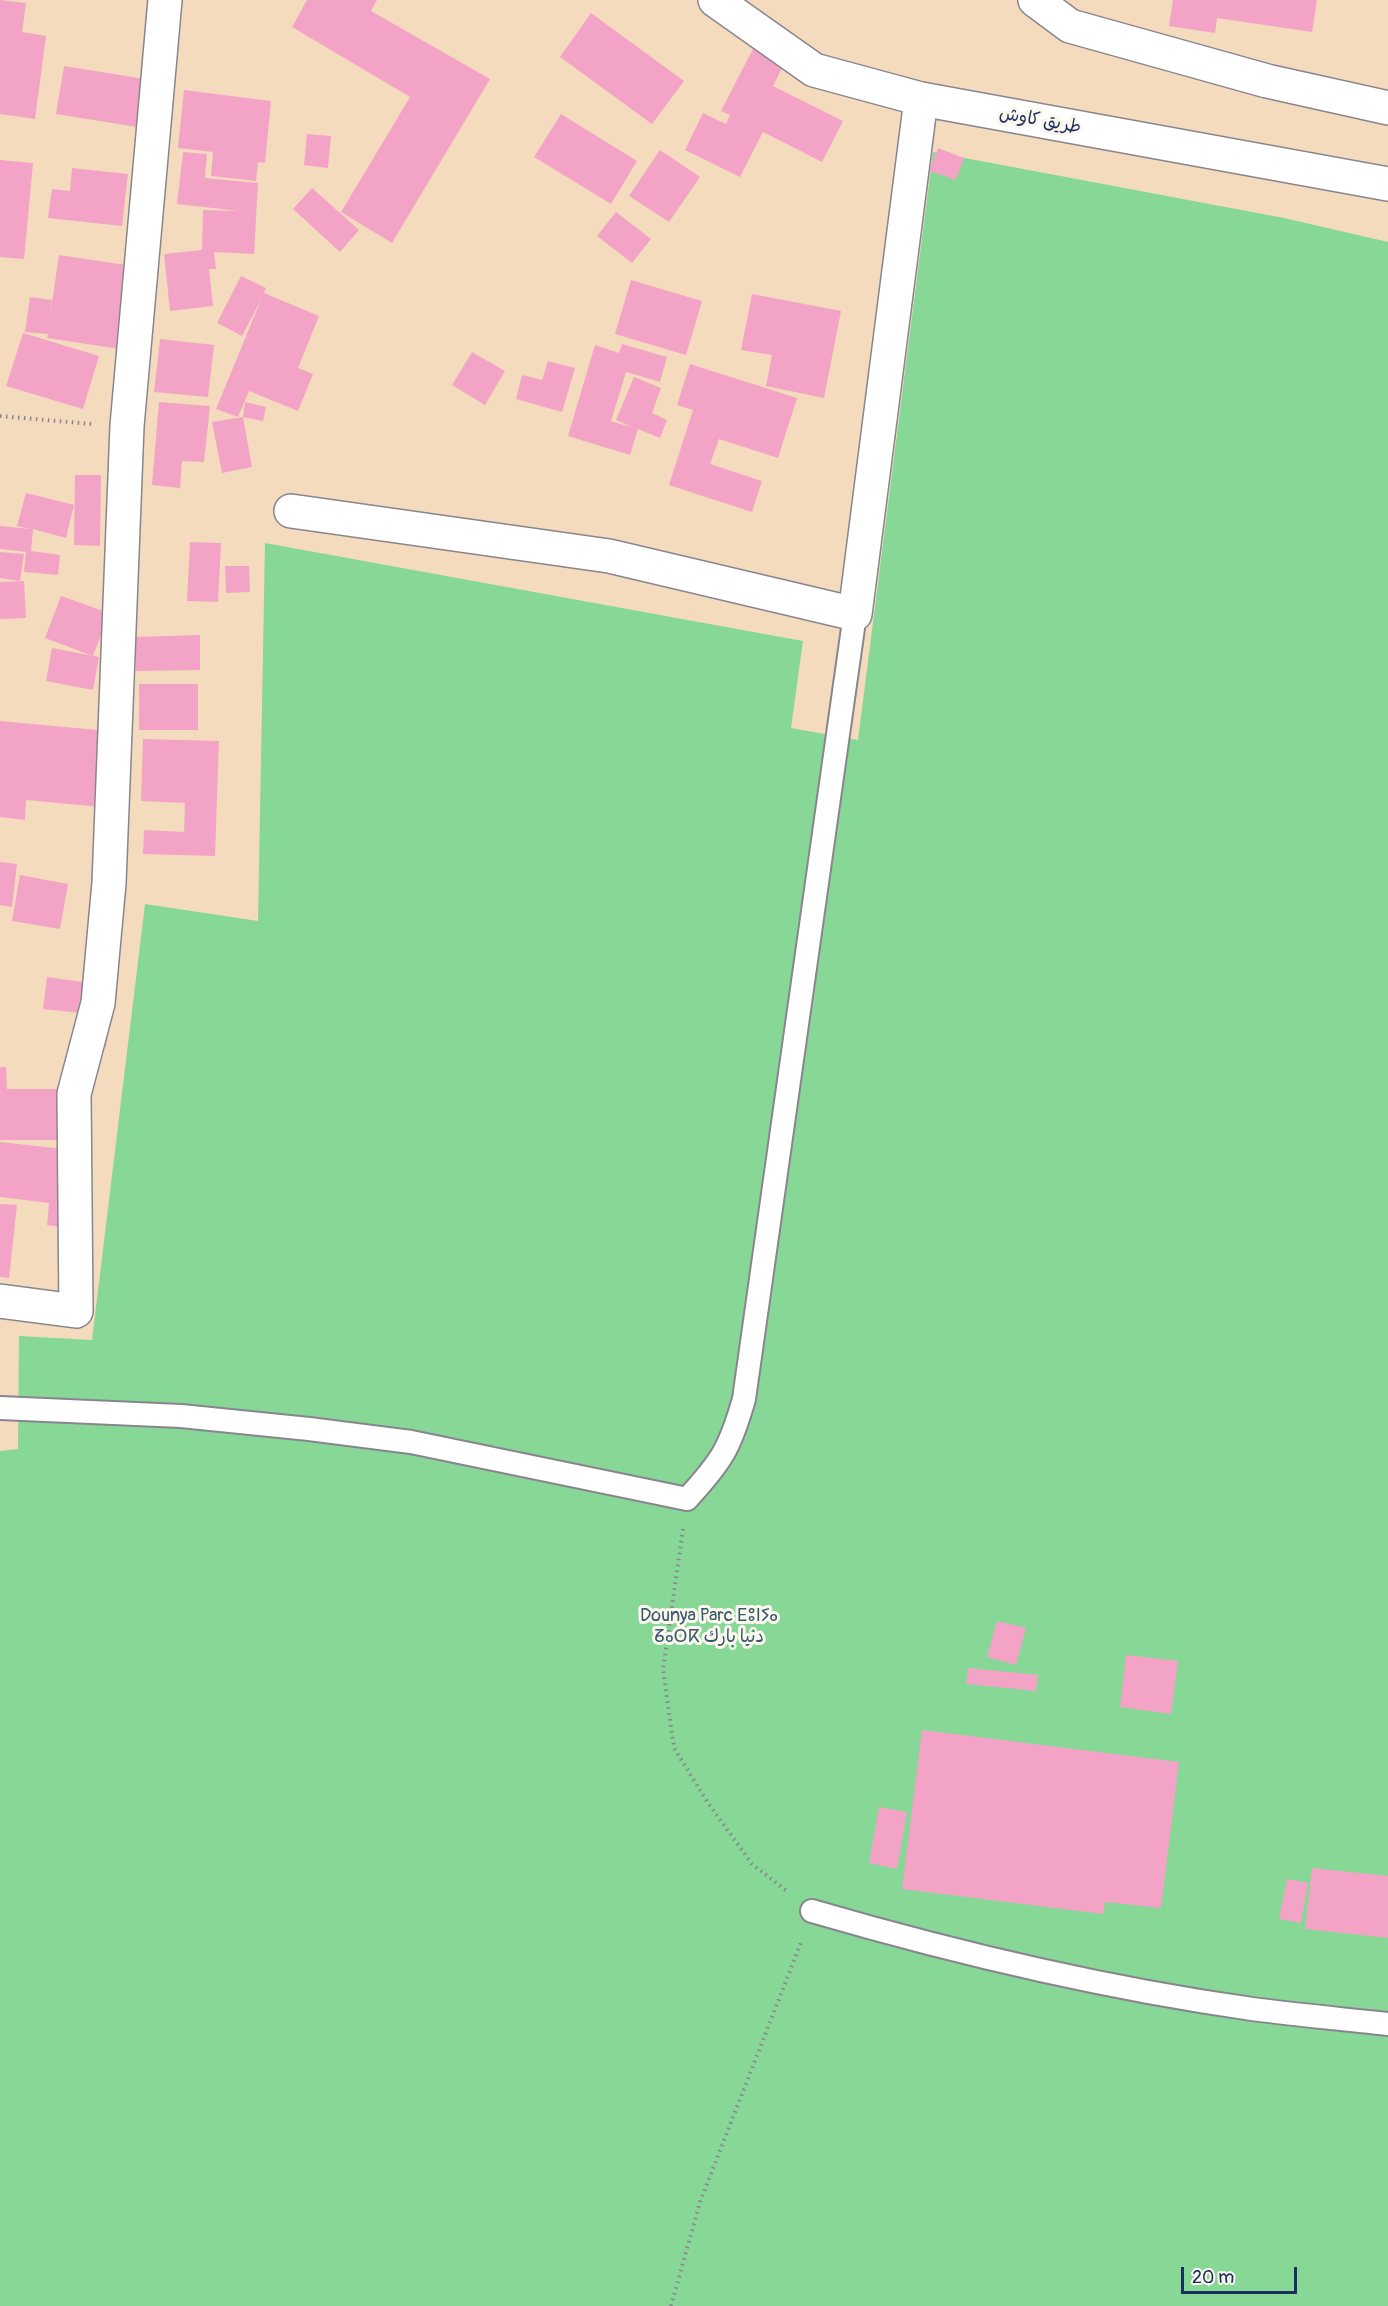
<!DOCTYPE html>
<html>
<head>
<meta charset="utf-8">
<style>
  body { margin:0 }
  #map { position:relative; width:1388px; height:2306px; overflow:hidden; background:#f4dbbe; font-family:Pangolin,sans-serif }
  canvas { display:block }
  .scale { position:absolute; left:1181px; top:2267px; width:116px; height:27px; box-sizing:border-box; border:3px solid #1b2f5e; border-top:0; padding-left:8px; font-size:18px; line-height:21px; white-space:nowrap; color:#1b2f5e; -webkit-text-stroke:4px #fbf7ec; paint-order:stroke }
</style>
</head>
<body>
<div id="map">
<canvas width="1388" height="2306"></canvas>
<div class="scale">20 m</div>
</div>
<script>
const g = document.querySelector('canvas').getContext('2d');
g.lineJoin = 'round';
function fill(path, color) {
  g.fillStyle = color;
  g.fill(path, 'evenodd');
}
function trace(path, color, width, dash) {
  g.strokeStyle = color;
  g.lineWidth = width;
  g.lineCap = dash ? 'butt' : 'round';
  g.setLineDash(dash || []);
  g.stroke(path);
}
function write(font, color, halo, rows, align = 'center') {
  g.font = font + ' Pangolin,"Playpen Sans Arabic","Noto Sans Tifinagh",sans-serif';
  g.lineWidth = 6;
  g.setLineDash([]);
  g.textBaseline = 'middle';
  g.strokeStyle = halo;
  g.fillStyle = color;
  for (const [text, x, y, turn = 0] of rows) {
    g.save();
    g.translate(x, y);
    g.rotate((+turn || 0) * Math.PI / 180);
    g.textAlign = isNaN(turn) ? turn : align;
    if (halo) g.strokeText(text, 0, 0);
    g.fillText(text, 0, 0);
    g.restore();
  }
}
fill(new Path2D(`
  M933 152 1284 218 1388 242V2306H0V1451L18 1449 19 1336 92 1340 145 904 258 921 265 543 803 641 791 728 858 740Z`), '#87d797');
fill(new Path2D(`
  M0 0 26 3 22 32 46 36 35 119 0 114Z
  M307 0H377L371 11 490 79 392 243 341 212 410 97 292 27Z
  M1173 0H1317L1312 32 1217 18 1215 33 1169 26Z
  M591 13 684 81 652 124 560 57Z
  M756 43 787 58 773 86 843 121 822 162 763 132 740 177 685 150 703 113 726 124 730 115 721 111Z
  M64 66 145 79 137 127 56 114Z
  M184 90 271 101 265 163 258 162 256 181 211 176 213 152 178 148Z
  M561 114 637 161 611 204 534 157Z
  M307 134 331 136 328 168 304 165Z
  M938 148 964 158 956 180 929 171Z
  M660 150 700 177 669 222 629 196Z
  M183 152 207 154 205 178 258 183 254 254 214 252 216 269H209L213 306 170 311 164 254 202 250 203 210 239 211 177 204Z
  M0 160 33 163 24 259 0 257Z
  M72 168 128 174 122 226 48 218 52 189 70 191Z
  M312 188 359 230 340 252 293 209Z
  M616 212 651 239 632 263 597 236Z
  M59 255 133 266 120 349 47 338 48 334 25 332 30 297 52 300 49 323Z
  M241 276 266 288 264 293 319 316 298 368 313 374 298 411 249 391 238 417 216 409 261 300 242 336 217 323Z
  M631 280 702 301 686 355 615 334Z
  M752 294 841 311 824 398 766 386 772 355 741 350Z
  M23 333 99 356 83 409 6 386Z
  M160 339 214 345 208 397 154 392Z
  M622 344 667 357 660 382 626 372 611 421 634 428 616 420 634 377 661 388 652 413 667 420 660 438 638 429 630 455 568 436 595 345 619 353Z
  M472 352 505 371 485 405 452 385Z
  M548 361 575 368 562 412 516 399 522 375 542 380Z
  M690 364 797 398 778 458 719 439 710 464 762 481 752 512 669 485 693 410 677 405Z
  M159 402 210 406 204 462 182 461 180 488 152 485Z
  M245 402 266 407 263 421 243 417 252 467 222 473 212 422 243 417Z
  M75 475H101L100 546 74 545Z
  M26 493 74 505 66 538 33 529 31 551 60 555 58 575 24 572 26 552 0 549V526L31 529 17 526Z
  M190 542 221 543 218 602 187 601Z
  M0 552 24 554 20 581 0 578Z
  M225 566H249L250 592 226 593Z
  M24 581 26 618 0 619V582Z
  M61 596 109 613 93 656 45 638Z
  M200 635V670L136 671 135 637Z
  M52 648 99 657 93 690 46 681Z
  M139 684H198V730H139Z
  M0 721 119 732 112 808 26 800 25 820 0 817Z
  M143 739 219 741 215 856 143 854 144 830 184 832 185 803 141 801Z
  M0 862 17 864 12 907 0 905Z
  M20 875 68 884 60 929 12 921Z
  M47 977 83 982 81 996 111 1000 106 1047 78 1044 81 1013 43 1009Z
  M0 1067H6L7 1089H71V1140H0Z
  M0 1142 64 1149 58 1201 72 1203 69 1228 47 1225 49 1203 0 1197Z
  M0 1204 17 1205 9 1278 0 1277Z
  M997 1621 1026 1628 1016 1665 987 1657Z
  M1126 1655 1178 1661 1171 1714 1120 1707Z
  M968 1668 1038 1675 1036 1691 966 1684Z
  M922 1730 1179 1762 1161 1908 1105 1902 1103 1914 902 1889Z
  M879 1807 907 1812 897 1869 869 1863Z
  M1312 1868 1388 1876V1938L1305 1929Z
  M1287 1879 1308 1883 1301 1923 1279 1919Z`), '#f3a4c6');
const service = new Path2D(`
  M0 1408 181 1416 309 1429 411 1442 687 1499C722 1461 730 1448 744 1399L855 614
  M812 1911C956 1953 1104 1988 1252 2009 1297 2015 1343 2019 1388 2024`);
const minor = new Path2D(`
  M1035 0 1070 26 1267 81 1388 108
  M291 511 609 556 855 614 921 99
  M0 1301 76 1311 74 1094 98 1003 109 883 127 426 165 0`);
const tertiary = new Path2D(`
  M715 0 814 70 921 99 1388 184`);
trace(service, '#88858e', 26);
trace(minor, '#88858e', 36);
trace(tertiary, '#88858e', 36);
trace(new Path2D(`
  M0 416 92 424
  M683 1529 663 1669 674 1748 708 1803 752 1864 788 1892
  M671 2306 700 2202 802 1940`), '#88858e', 4, [1.5, 4.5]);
trace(service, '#fff', 22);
trace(minor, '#fff', 33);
trace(tertiary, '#fff', 33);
write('18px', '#1b2f5e', '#fbf7ec', [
  ["طريق كاوش",1040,121,10]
]);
write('18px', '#36596c', '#fbf7ec', [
  ["Dounya Parc ⴹⵓⵏⵢⴰ",709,1616],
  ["ⵒⴰⵔⴽ دنيا بارك",709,1637]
]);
</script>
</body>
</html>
